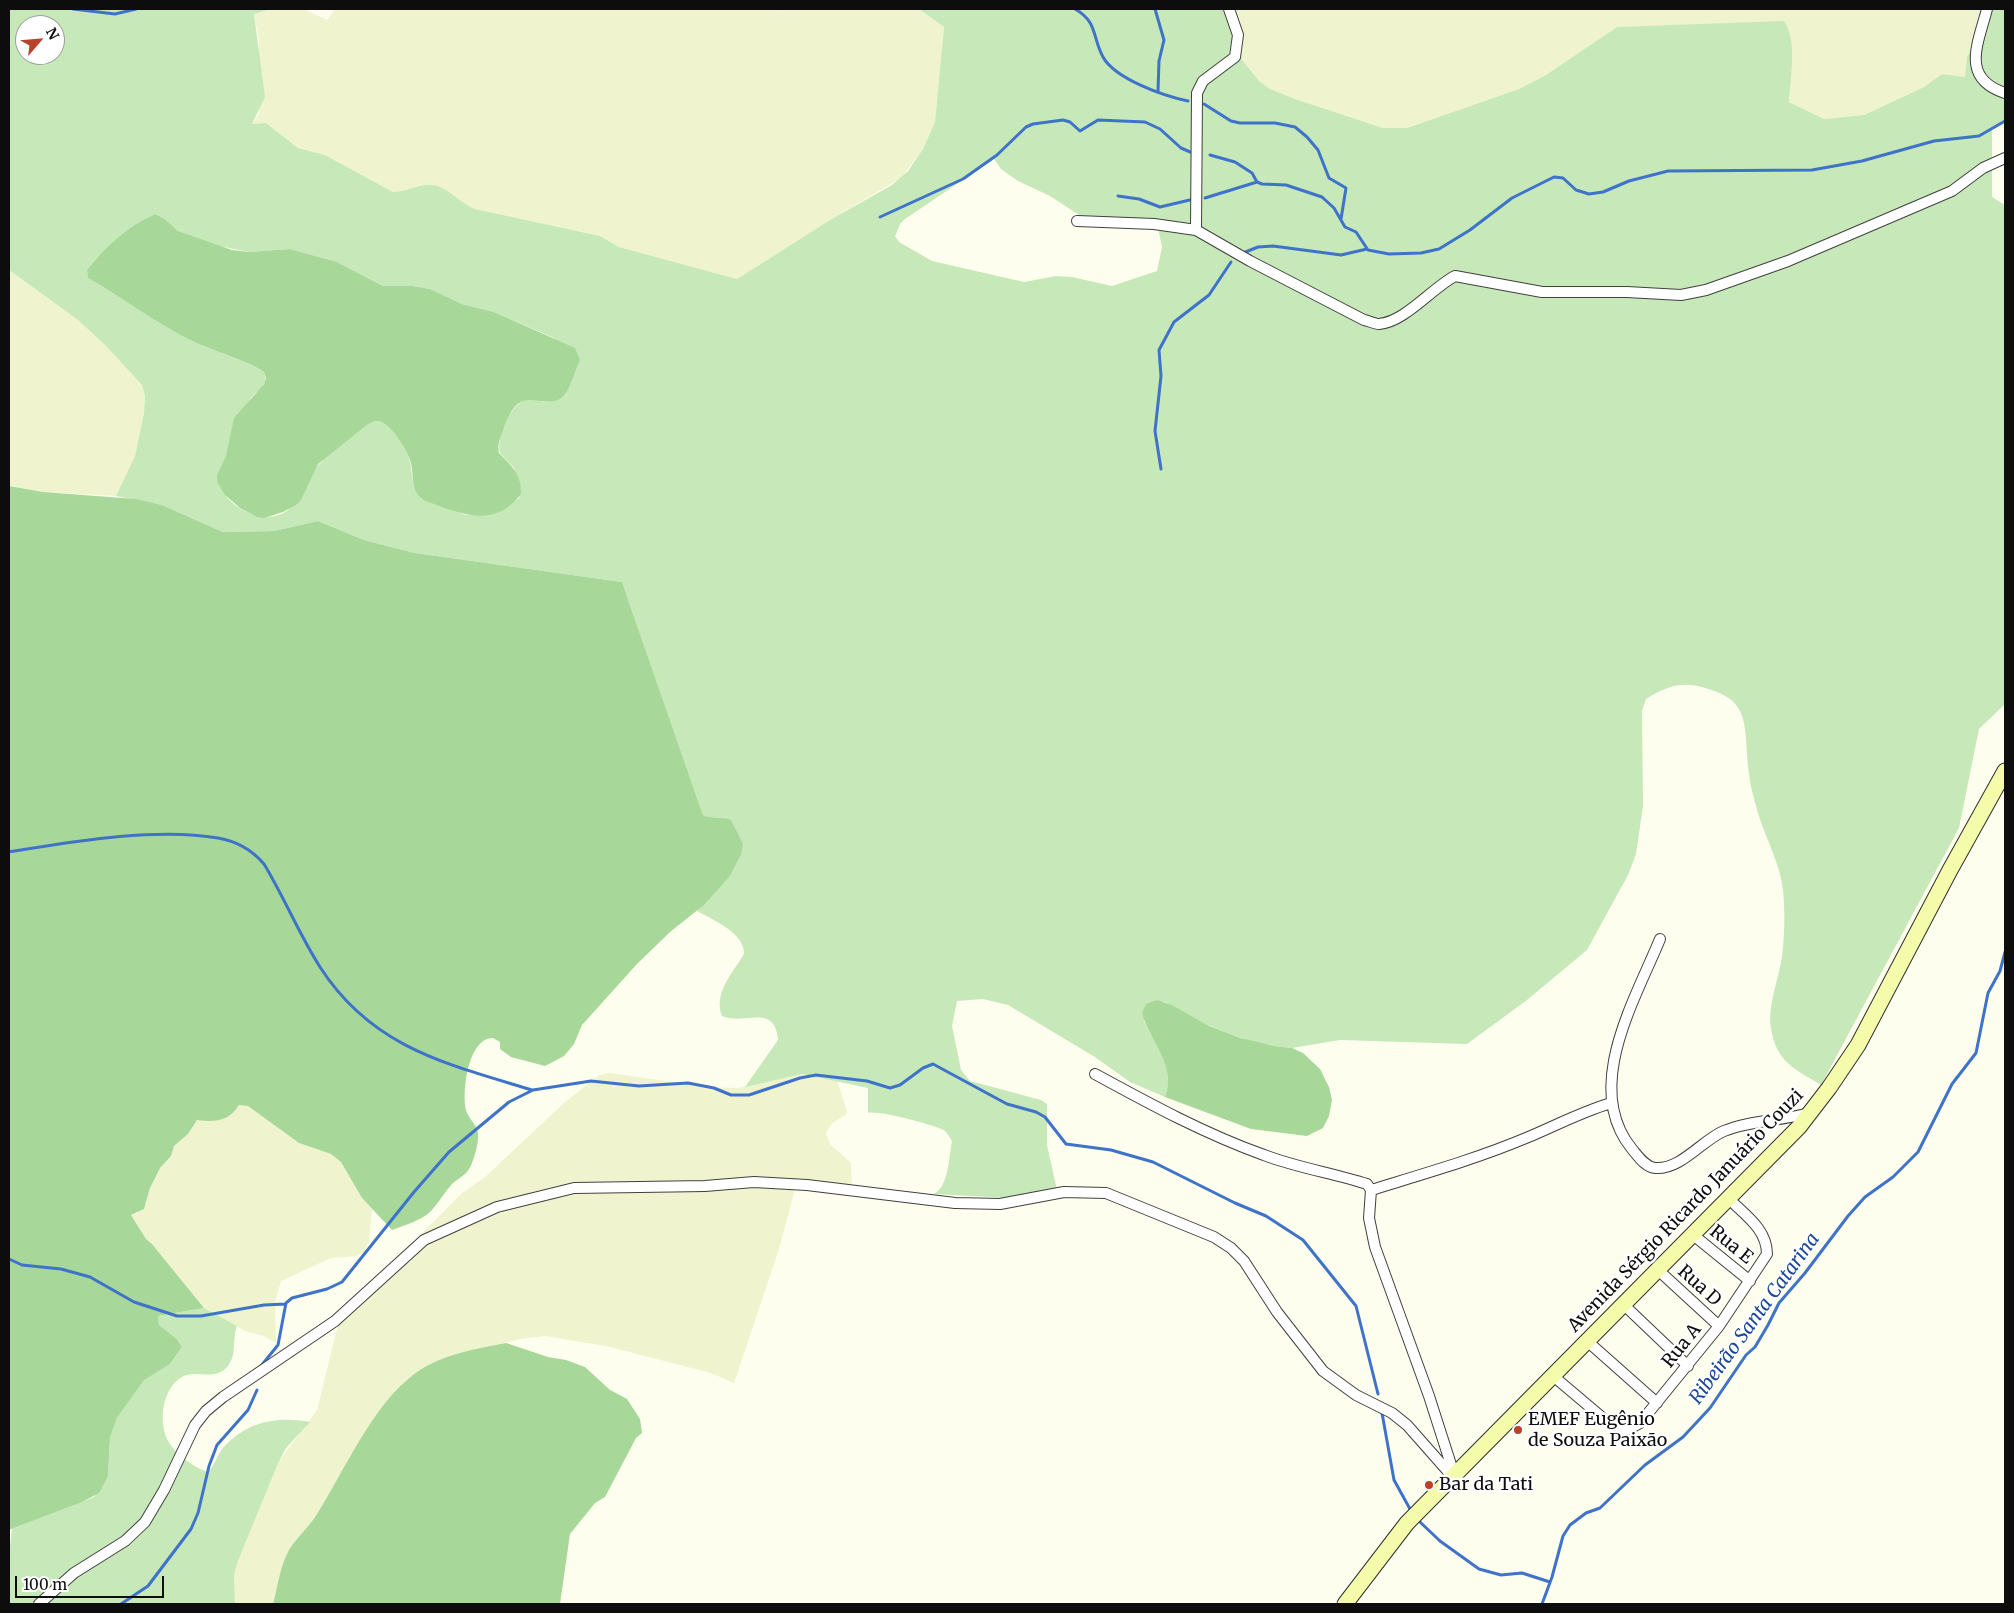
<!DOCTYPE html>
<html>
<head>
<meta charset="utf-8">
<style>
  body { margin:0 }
  #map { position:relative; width:2014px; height:1613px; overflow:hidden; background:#fefeee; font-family:Merriweather,serif }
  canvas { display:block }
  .frame { position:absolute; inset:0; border:10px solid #0d0d0d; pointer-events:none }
  .north { position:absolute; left:15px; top:15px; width:50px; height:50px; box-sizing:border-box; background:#fff; border:1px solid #9e9e9e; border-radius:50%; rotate:63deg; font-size:14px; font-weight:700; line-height:20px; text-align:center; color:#0d0d0d }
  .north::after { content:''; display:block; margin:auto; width:18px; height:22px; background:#b94229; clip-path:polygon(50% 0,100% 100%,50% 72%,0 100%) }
  .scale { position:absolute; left:15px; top:1576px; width:149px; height:22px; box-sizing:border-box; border:2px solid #0d0d0d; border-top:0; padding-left:6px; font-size:15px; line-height:18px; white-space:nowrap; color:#0d0d0d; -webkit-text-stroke:4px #fff; paint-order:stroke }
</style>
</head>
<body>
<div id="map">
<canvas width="2014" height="1613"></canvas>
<div class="frame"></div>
<div class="north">N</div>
<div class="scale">100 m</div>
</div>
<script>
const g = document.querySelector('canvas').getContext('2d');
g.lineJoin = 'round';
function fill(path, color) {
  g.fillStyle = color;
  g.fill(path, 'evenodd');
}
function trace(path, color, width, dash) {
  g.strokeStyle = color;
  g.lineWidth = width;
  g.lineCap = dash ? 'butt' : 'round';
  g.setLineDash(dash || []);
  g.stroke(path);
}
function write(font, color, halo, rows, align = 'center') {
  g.font = font + ' Merriweather,serif';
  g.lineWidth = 5;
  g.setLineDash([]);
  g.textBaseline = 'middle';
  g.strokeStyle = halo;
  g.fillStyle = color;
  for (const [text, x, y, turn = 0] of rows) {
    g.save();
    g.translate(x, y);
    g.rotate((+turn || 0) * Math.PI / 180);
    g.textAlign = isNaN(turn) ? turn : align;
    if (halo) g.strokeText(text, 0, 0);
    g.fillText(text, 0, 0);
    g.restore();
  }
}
fill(new Path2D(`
  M271 9H304L327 20 335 9H781L784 11 785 9H919L944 27 935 122 923 149 901 178 830 220 737 279 619 247 600 236 475 209 464 205 443 188 432 185 417 186 400 192H393L325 155 298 148 266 123 252 124 259 114V41L254 14Z
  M1235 9H1992L1967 57 1965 77 1942 74 1924 87 1864 115 1824 119 1789 102 1791 49 1636 27H1617L1546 75 1519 89 1407 128 1395 129 1383 128 1295 99 1270 89 1260 82 1242 60Z
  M9 270 78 320 106 346 142 385 145 396 144 413 135 456 116 496 43 492 9 486Z
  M610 1073 708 1087 737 1088 802 1074 837 1081 847 1111 846 1115 832 1123 826 1133 830 1144 851 1163 852 1188 798 1178 779 1249 734 1383 711 1373 606 1346 545 1336 520 1339 458 1354 407 1379 377 1415 315 1518 295 1542 284 1563 273 1604H235L234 1575 238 1561 279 1461 317 1410 339 1321 374 1282 461 1194 485 1177 564 1103 599 1075Z
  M239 1105 248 1106 299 1143 331 1154 341 1162 362 1198 372 1209 369 1242 363 1253 357 1256 331 1258 281 1281 275 1302 276 1343 264 1336 245 1331 204 1308 152 1244 146 1239 131 1215 136 1214 146 1204 150 1188 160 1168 171 1156 174 1146 188 1134 193 1124 199 1119 221 1120 232 1114Z`), '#eff4cf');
fill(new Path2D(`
  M9 9H271L254 14 265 97 252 124 266 123 298 148 325 155 393 192C406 192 417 184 431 185 448 186 459 203 475 209L600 236 619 247 737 279 830 220 892 185 908 171 923 149 935 122 944 27 919 9H1235L1242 60 1260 82 1270 89 1295 99 1383 128H1407L1519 89 1546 75 1617 27 1784 21C1798 42 1790 78 1789 102L1824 119 1864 115 1924 87 1942 74 1965 77 1967 57 1992 9H2005V120L1992 127V197L2005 205V704L1979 729 1959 828 1821 1085C1795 1069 1776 1062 1771 1028 1767 1008 1779 977 1782 957 1784 939 1785 921 1784 904 1784 866 1765 841 1756 806 1751 790 1748 771 1747 754 1745 715 1744 698 1702 687 1681 681 1664 687 1646 699L1642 711 1643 806 1636 854 1628 875 1587 950 1527 1000 1467 1044 1340 1040 1292 1048 1274 1046 1253 1042 1209 1026 1165 1002H1151L1144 1021C1155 1047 1176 1068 1165 1097L1130 1082 1095 1057 1008 1005 983 999 957 1001 952 1026 961 1070 970 1081 1041 1100 1047 1104V1145L1057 1190 1007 1198 934 1194C949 1186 949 1156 952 1141 950 1138 948 1134 945 1131 936 1125 878 1110 868 1113V1088L802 1074 745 1087 778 1040C775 1002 744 1026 722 1016 713 993 733 973 744 954 745 933 713 920 697 911L730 876 741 855 710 818 703 815 622 582 415 553 364 540 318 521 274 531 223 532 162 505 116 496 135 456 144 413 145 396 142 385 106 346 78 320 9 270ZM25 25H55V55H25ZM994 159 1001 169 1018 181 1050 196 1085 219 1157 223 1162 247 1157 271 1112 286 1072 277 1056 276 1024 282 932 261 899 242 895 236 900 224 905 219ZM155 214 165 219 178 231 219 246 249 252 290 249 337 262 383 286H413L430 289 462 304 494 312 554 338 570 380 566 395C557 400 550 404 540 401 537 400 533 398 529 399 510 403 496 435 500 453L514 468 521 489 519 498 500 511 466 515 425 501C411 493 413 475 410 462 408 450 393 427 381 422 376 419 371 423 367 425 351 438 333 450 319 464 308 474 302 496 290 508 272 526 239 513 226 496 221 490 221 478 219 470L223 466C230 444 237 420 249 401 255 390 270 386 264 372 241 358 214 352 190 340 154 322 123 298 88 278L87 270C105 247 127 226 155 214Z
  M204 1308 237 1326C232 1338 237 1355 228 1366 214 1383 194 1367 179 1379 162 1392 159 1421 167 1439 173 1452 194 1468 208 1472 214 1466 217 1456 222 1449 246 1422 275 1416 310 1422L286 1448 279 1461 238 1561 234 1575 235 1604H9V1555L12 1529 94 1497 108 1476 110 1438 117 1418 144 1379 170 1364 182 1347 177 1339 159 1325 158 1316Z`), '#c7e8b9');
fill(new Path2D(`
  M155 214 165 219 178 231 232 250 249 252 290 249 337 262 383 286H413L430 289 462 304 494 312 575 348 580 360C577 366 568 392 565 395 544 416 522 377 504 427 501 437 497 442 499 453 512 466 522 475 521 494 494 530 459 513 425 501 410 492 414 477 411 463 408 451 393 427 381 422 376 419 371 423 367 425L318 464 301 500 296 505 283 512 264 518 257 517 240 508 225 495 217 482V475L226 456 234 418 264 384 266 378 264 372C242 358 214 352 190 340 154 322 123 298 88 278L87 270C105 247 127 226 155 214Z
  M9 486 43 492 136 499 162 505 223 532 274 531 318 521 364 540 415 553 622 582 703 815C712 820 722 816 731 820L743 844 741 855 730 876 704 905 670 932 637 964 582 1025 574 1044 564 1056 545 1066 511 1057 500 1049V1042L493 1038C468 1038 462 1091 466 1110 468 1118 477 1125 478 1133 479 1142 475 1155 472 1163 468 1175 459 1177 451 1185 444 1193 438 1204 430 1212 420 1221 405 1225 392 1230L362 1198 341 1162 331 1154 299 1143 248 1106 239 1105C229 1122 214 1122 197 1120L188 1134 174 1146 171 1156 160 1168 150 1188 144 1209 131 1215 146 1239 152 1244 204 1308 158 1316 159 1325 177 1339 182 1347 170 1364 144 1380 117 1418 110 1438 108 1476 99 1493 82 1502 9 1530Z
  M1157 1000 1172 1005 1209 1026 1241 1038 1274 1046 1292 1048 1303 1053 1320 1069 1329 1087 1332 1100 1329 1116 1323 1128 1307 1136 1251 1129 1165 1097C1177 1065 1150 1043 1142 1013L1146 1004Z
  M506 1343 548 1357 566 1360 585 1367 610 1390 627 1399 640 1419 642 1433 636 1438 605 1497 595 1503 570 1534 560 1604H273C278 1586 280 1566 289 1550 297 1537 309 1527 317 1514 345 1470 373 1403 417 1372 443 1354 476 1349 506 1343Z`), '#a7d899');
trace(new Path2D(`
  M73 9 115 14 136 9
  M1075 9C1098 22 1092 37 1103 57 1115 79 1164 96 1188 101
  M1155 9 1164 40 1159 61 1158 91
  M1204 104 1231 121 1240 123H1275L1295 127 1307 137 1318 150 1329 178 1346 188 1341 219
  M1210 155 1235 162 1252 173 1257 182 1262 184 1286 185 1322 197 1334 208 1345 227 1356 232 1368 250 1389 254 1421 253 1439 249 1470 230 1512 198 1554 177 1563 178 1576 190 1589 194 1603 192 1629 181 1668 171 1812 170 1862 161 1934 141 1979 136 2005 121
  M1118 196 1139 199 1160 207 1194 199
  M1205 198 1257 182
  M880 217 963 179 997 155 1026 127 1033 124 1063 120 1070 122 1080 131 1098 120 1145 122 1160 129 1181 148 1195 154
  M1243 253 1258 247 1273 246 1341 255 1367 249
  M1161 469 1155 431 1161 376 1159 350 1174 322 1209 295 1231 262
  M9 852C71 842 156 827 218 838 236 841 252 850 264 864 284 897 299 934 320 967 372 1048 447 1064 532 1090
  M9 1259 22 1265 61 1269 90 1277 134 1302 177 1316H201L264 1305 285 1304
  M261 1366 278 1345 286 1303 292 1298 327 1289 342 1282 414 1192 449 1152 509 1102 533 1090 591 1081 639 1086 688 1083 714 1088 731 1095H749L800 1078 816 1075 867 1081 890 1088 900 1085 923 1068 933 1064 1007 1104 1036 1112 1045 1117 1066 1144 1111 1150 1153 1162 1235 1203 1266 1216 1303 1240 1356 1306 1378 1394
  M1382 1413 1394 1480 1410 1509
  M1420 1522 1440 1541 1479 1569 1501 1575 1522 1573 1550 1582
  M121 1604 148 1586 191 1529 198 1513 209 1466 217 1445 248 1410 257 1390
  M1542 1604 1552 1577 1563 1536 1570 1525 1586 1513 1600 1508 1645 1465 1683 1437 1710 1408 1746 1355 1755 1347 1768 1325 1779 1303 1805 1273 1848 1216 1865 1197 1893 1177 1918 1152 1952 1084 1976 1053 1988 993 2000 971 2005 952`), '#3e73c9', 3);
const street = new Path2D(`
  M1987 9C1978 44 1960 78 2005 93
  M1077 221 1154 224 1196 230 1250 261 1364 320C1369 321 1375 324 1379 324 1405 322 1432 288 1455 276L1542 292H1627L1681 295 1706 290 1788 261 1952 191 1983 168 2005 158
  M1196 230 1197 93 1203 81 1235 57 1238 35 1229 9
  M1660 939C1635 1000 1582 1088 1632 1149 1638 1156 1645 1167 1655 1168 1681 1170 1702 1140 1724 1131 1750 1120 1782 1121 1809 1113
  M1095 1074C1150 1104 1205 1134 1264 1155 1298 1168 1333 1173 1367 1184L1371 1190 1369 1218 1375 1247 1429 1396 1454 1474
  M1371 1190C1423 1174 1476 1159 1526 1138 1555 1126 1581 1112 1611 1103
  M1692 1234 1750 1281
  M1657 1269 1719 1326
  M1623 1304 1688 1366
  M1586 1340 1657 1403
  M1552 1375 1617 1430 1629 1429 1640 1423 1719 1326 1767 1254C1767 1229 1745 1215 1728 1198
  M39 1604 74 1573 125 1541 145 1522 164 1490 195 1425 206 1411 223 1397 335 1321 424 1240 497 1207 574 1188 705 1186 754 1182 807 1185 955 1203 1000 1204 1064 1192 1106 1193 1214 1237 1231 1248 1244 1261 1277 1312 1323 1371 1356 1395 1392 1413 1407 1425 1452 1476`);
const secondary = new Path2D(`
  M1345 1604 1407 1523 1799 1127 1829 1088 1858 1045 1950 870 2005 771`);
trace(street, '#404040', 12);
trace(secondary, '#2f2f2f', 17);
trace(street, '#fff', 10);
trace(secondary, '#f4fcab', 15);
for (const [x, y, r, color] of [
  [1518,1430,5,"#b94229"],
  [1429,1485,5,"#b94229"]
]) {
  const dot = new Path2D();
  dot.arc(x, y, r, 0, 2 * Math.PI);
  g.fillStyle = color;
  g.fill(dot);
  trace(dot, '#fff', 2);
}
write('18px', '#0d0d0d', '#fff', [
  ["Avenida Sérgio Ricardo Januário Couzi",1686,1211,-46],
  ["Rua E",1731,1245,39],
  ["Rua D",1699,1286,42],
  ["Rua A",1682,1346,-51]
]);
write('18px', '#0d0d0d', '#fff', [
  ["EMEF Eugênio",1528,1420],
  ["de Souza Paixão",1528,1441],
  ["Bar da Tati",1439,1485]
], 'left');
write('italic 19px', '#1a479b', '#fff', [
  ["Ribeirão Santa Catarina",1755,1319,-54]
]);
</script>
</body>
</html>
